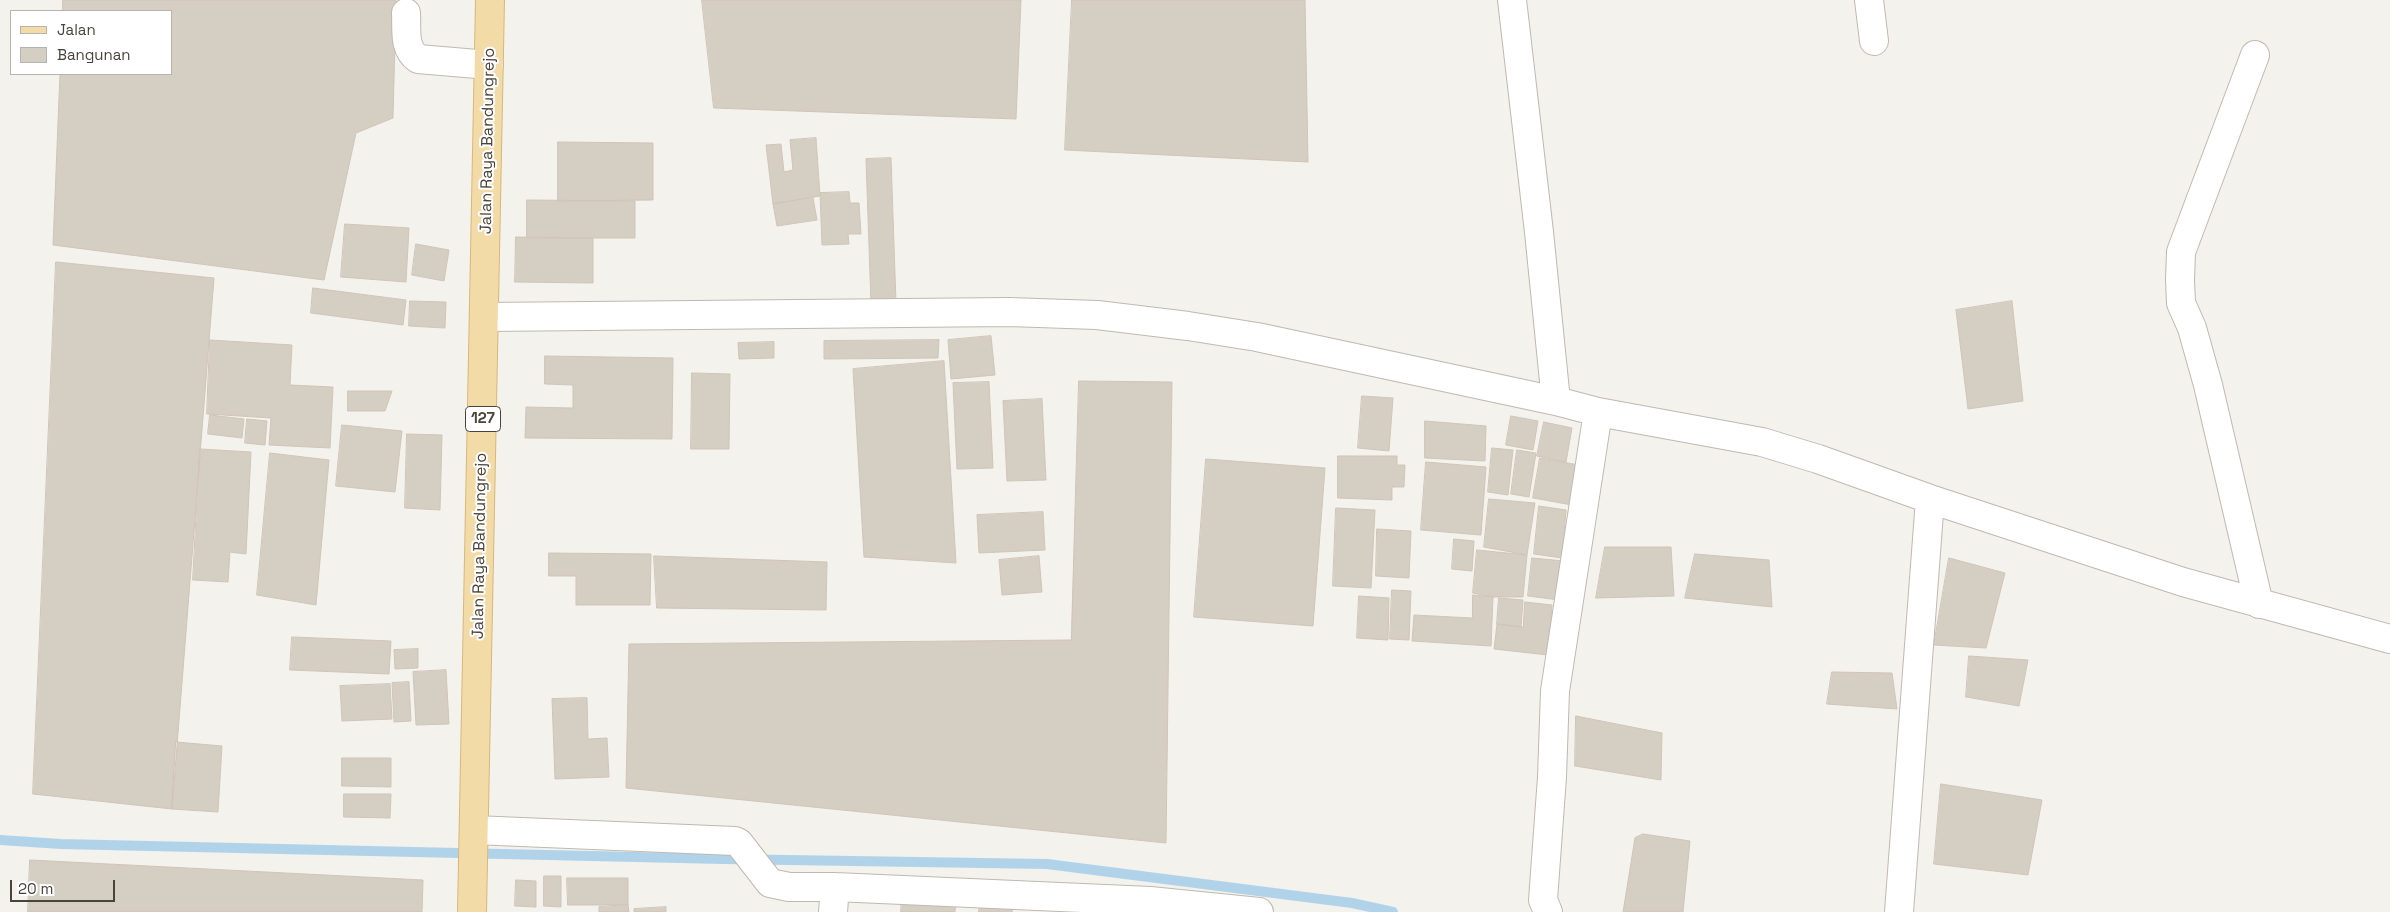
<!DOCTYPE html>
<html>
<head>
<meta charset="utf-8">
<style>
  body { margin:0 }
  #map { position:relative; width:2390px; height:912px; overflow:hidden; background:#f4f2ed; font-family:"Space Grotesk",sans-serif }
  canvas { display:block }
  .legend { position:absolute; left:10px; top:10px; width:162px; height:65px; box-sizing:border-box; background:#fff; border:1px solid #b6b4b1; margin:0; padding:6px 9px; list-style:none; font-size:15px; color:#48433b }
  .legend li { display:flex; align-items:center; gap:10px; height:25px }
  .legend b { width:25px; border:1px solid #b6b4b1 }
  .scale { position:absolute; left:10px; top:880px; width:105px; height:22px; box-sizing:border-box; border:2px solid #48433b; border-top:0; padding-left:6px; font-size:15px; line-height:18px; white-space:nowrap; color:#48433b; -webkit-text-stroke:4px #fff; paint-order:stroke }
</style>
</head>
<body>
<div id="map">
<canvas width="2390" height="912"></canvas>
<ul class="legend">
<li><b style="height:6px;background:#f3dba8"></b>Jalan</li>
<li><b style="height:14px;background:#d5cec3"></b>Bangunan</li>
</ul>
<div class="scale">20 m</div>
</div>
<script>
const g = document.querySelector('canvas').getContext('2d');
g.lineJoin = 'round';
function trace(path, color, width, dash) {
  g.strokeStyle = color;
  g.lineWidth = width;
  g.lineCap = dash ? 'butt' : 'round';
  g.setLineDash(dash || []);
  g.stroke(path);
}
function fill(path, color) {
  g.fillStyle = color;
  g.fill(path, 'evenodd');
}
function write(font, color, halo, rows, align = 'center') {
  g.font = font + ' "Space Grotesk",sans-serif';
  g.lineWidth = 4;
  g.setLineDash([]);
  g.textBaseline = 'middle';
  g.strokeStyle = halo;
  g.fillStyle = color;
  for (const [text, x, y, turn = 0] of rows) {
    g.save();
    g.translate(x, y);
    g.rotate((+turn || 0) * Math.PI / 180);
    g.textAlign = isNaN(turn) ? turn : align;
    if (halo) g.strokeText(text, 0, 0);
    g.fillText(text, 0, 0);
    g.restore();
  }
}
trace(new Path2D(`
  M0 840 61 844 723 859 1047 864 1352 903 1393 912`), '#b1d3e9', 10);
const building = new Path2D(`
  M63 0H396L393 118 356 133 324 280 53 245 60 74H171V11H63Z
  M702 0H1021L1016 119 714 108Z
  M1072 0H1305L1308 162 1065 150Z
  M816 138 820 196 773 204 766 145 781 144 784 172 793 170 790 140Z
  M558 142 653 143V200L558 201Z
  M891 158 896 303 871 304 866 159Z
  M849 192 850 203H859L861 234H848L849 244 822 245 820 193Z
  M813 198 817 220 777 226 773 204Z
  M527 200 635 201V238H527Z
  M345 224 409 228 406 282 341 277Z
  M516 237 593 238V283L515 282Z
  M416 244 449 250 444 281 412 275Z
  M56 262 214 278 172 809 33 794Z
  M313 288 406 300 403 325 311 313Z
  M410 301 446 302 445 328 409 326Z
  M2012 301 2023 401 1968 409 1956 310Z
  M991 336 995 375 951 379 948 340Z
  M210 340 292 345 290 385 333 387 330 448 269 445 271 418 207 414Z
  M939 340 938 358 824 359V341Z
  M774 342V358L739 359 738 343Z
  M545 356 673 358 672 439 525 438 526 407 573 408V385L545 384Z
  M944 361 956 563 864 557 853 369Z
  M692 373 730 374 729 449H691Z
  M1079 381 1172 382 1166 843 626 788 629 644 1071 640Z
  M989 382 993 468 957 469 953 383Z
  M348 391H392L385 411H348Z
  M1362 396 1393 398 1389 451 1358 448Z
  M1042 399 1046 480 1007 481 1003 401Z
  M210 415 244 419 242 438 208 434Z
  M1511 416 1538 421 1533 450 1506 445Z
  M247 419 267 421 265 445 245 443Z
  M1425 421 1486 426 1485 461 1425 458Z
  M1544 422 1572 428 1566 462 1537 456Z
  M342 425 402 431 395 492 336 486Z
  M407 434 442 435 440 510 405 508Z
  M1492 448 1513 450 1508 495 1488 492Z
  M200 449 251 452 246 554 230 552 228 582 193 580Z
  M1517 450 1536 453 1529 497 1511 494Z
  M270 453 329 460 316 605 257 595Z
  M1338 456H1397V465H1405L1404 487H1392V500L1338 498Z
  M1540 458 1579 465 1572 505 1533 498Z
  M1206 459 1325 468 1313 626 1194 617Z
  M1426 462 1486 467 1481 535 1421 530Z
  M1489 499 1535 503 1527 555 1484 547Z
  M1539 506 1566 510 1562 558 1534 554Z
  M1336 508 1375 510 1371 588 1333 586Z
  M1043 512 1045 550 979 553 977 515Z
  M1377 529 1411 531 1409 578 1376 576Z
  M1454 539 1474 541 1472 571 1452 569Z
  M1605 547H1671L1674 596 1596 598Z
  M1477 550 1527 555 1523 597H1493L1473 593Z
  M549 553 651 554 650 605H576V576H549Z
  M1695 554 1769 560 1772 607 1685 598Z
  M654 556 827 562 826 610 657 608Z
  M1039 556 1042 592 1002 595 999 560Z
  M1532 558 1564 561 1559 600 1528 596Z
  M1949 558 2005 573 1986 648 1934 645Z
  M1392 590 1411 591 1409 640 1390 639Z
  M1473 595 1493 597 1491 646 1412 641 1414 615 1472 618Z
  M1359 596 1389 598 1388 640 1357 638Z
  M1499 598 1523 600 1521 627 1497 624Z
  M1525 602 1552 605 1548 655 1494 649 1497 624 1523 627Z
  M292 637 391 641 389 674 290 670Z
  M418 649V668L395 669 394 650Z
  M1969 656 2028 660 2019 706 1966 697Z
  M446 670 449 724 416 725 413 672Z
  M1832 672 1892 673 1897 709 1827 704Z
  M409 682 411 721 394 722 392 683Z
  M390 684 392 719 342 721 340 686Z
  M587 698 588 739 607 738 609 777 555 779 552 699Z
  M1576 716 1662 733 1661 780 1575 766Z
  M176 742 222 746 218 812 172 809Z
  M342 758H391V787L342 786Z
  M1941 784 2042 800 2028 875 1934 864Z
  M344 794H391L390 818 344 817Z
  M1643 834 1690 841 1683 912H1623L1635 838Z
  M30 860 423 880 422 912H28Z
  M544 876H561V907L544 906Z
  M567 878H628V905H568Z
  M516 880 536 881V907L515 906Z
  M902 897 956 901 955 912H901Z
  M980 902 1013 907 1012 912H979Z
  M628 905 629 912H599V907Z
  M666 907V912H634V909Z`);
fill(building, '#d5cec3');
trace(building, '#cfc5b7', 1);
const minor = new Path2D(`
  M1512 0 1539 232 1556 401
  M1869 0 1874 41
  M406 13C407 30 403 48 418 59L489 65
  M2255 55 2181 252 2180 280 2181 303 2192 328 2208 385 2259 604
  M485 317 1009 312 1097 315 1188 326 1257 337 1556 401 1598 412 1762 442 1818 459 1930 499 2183 582 2390 639
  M474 830 735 841 739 843 770 883 789 887H835L1150 901 1259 912
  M833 912 835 887
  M1548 912 1543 900 1552 777 1555 691 1598 412
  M1899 912 1930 499`);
const major = new Path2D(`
  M472 912 490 0`);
trace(minor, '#bfb9b0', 30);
trace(major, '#d6b879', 30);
trace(minor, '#fff', 28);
trace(major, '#f3dba8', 28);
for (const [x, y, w] of [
  [483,419,35]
]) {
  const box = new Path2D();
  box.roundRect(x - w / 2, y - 12.5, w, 25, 4);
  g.fillStyle = '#fff';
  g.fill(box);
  trace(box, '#48433b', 1);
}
write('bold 15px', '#48433b', null, [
  ["127",483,419]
]);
write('16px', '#48433b', '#fff', [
  ["Jalan Raya Bandungrejo",488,141,-89],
  ["Jalan Raya Bandungrejo",480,546,-89]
]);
</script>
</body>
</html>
